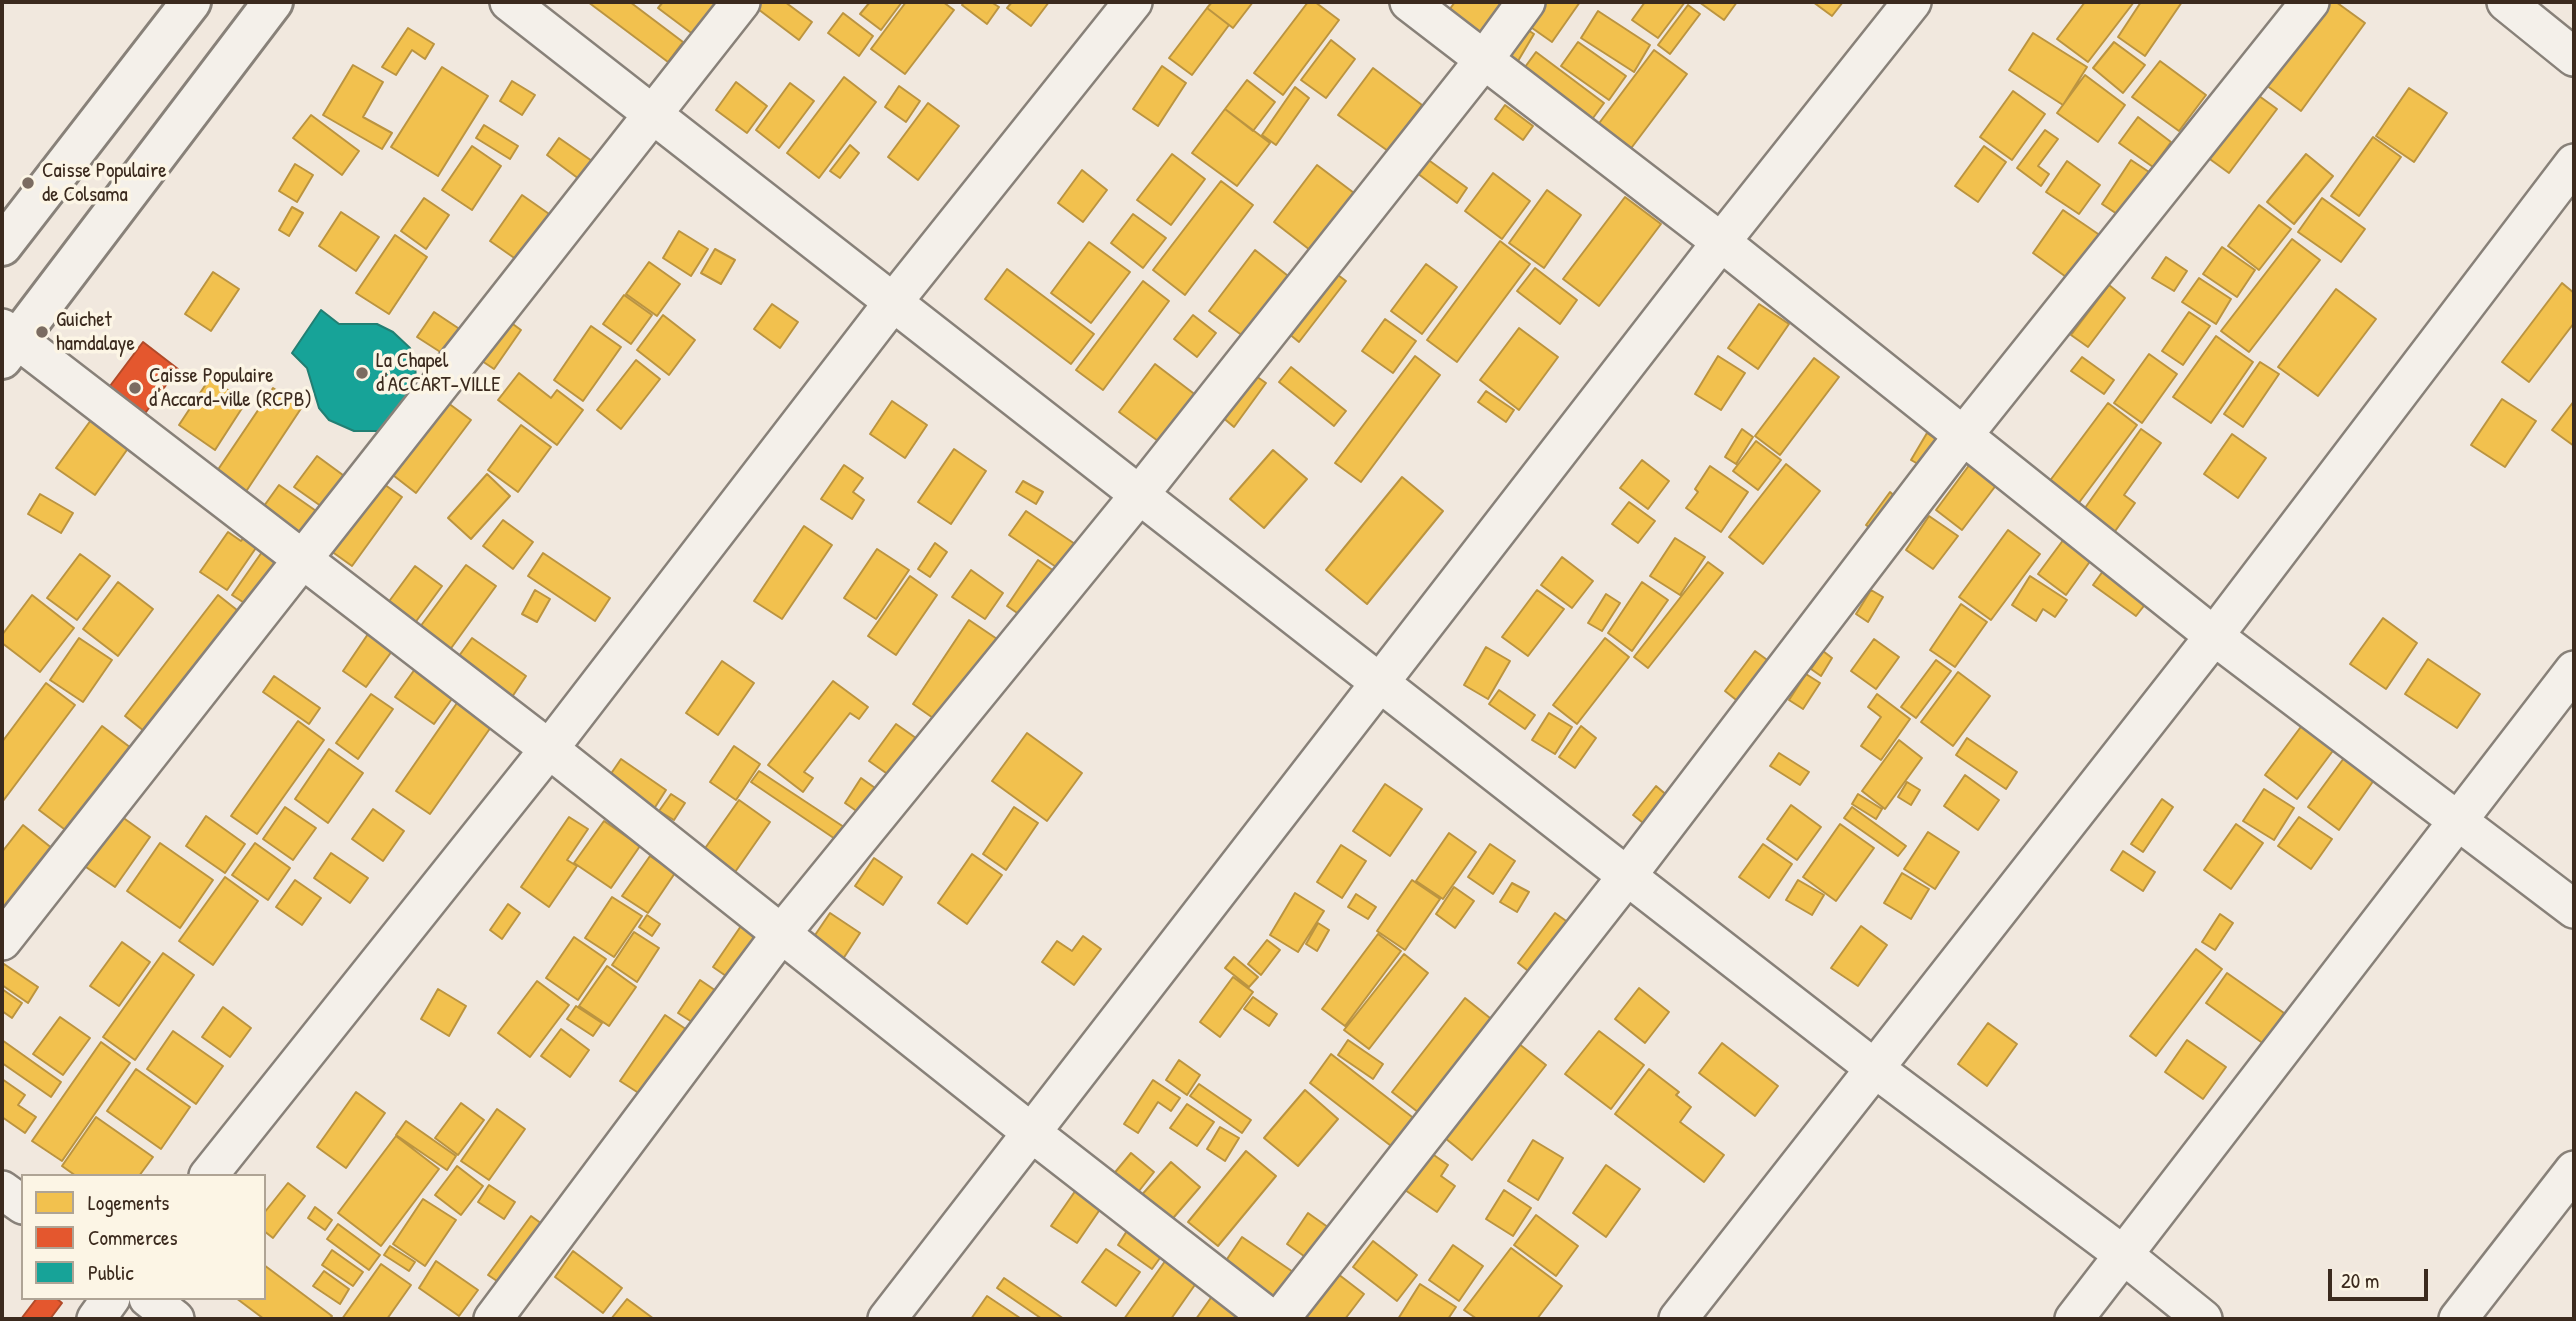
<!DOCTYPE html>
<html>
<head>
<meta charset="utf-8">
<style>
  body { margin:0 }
  #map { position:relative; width:2576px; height:1321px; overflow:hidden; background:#f1e8de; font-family:"Patrick Hand",sans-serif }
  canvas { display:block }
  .frame { position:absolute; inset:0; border:4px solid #3b2a1e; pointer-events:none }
  .legend { position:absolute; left:21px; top:1174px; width:245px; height:126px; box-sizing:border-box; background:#fcf5e5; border:2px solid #afa495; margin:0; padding:9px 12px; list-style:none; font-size:21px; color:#3b2a1e }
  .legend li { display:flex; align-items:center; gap:14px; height:35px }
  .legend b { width:35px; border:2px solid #afa495 }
  .scale { position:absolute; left:2328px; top:1269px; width:100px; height:32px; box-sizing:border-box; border:4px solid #3b2a1e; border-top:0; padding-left:9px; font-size:21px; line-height:24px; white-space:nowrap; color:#3b2a1e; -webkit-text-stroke:5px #fcf5e5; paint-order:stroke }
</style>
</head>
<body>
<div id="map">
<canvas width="2576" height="1321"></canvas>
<div class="frame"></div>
<ul class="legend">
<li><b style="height:19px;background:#f2c14e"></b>Logements</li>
<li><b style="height:19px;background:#e4572e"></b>Commerces</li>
<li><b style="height:19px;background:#17a398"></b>Public</li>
</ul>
<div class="scale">20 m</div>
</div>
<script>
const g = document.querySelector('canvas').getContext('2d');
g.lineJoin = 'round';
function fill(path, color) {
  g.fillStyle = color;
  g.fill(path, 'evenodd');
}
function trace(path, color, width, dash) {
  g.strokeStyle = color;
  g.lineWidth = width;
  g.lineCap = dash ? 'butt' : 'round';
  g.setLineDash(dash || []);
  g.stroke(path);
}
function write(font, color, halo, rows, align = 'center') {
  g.font = font + ' "Patrick Hand",sans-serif';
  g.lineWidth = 7;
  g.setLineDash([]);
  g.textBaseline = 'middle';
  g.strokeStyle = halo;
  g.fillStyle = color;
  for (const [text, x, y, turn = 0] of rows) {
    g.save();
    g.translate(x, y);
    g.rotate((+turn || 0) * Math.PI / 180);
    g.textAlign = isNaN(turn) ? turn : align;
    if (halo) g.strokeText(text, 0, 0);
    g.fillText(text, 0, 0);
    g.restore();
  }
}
const homes = new Path2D(`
  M588 2H630L683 42 668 62Z
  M663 2H720L694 35 658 8Z
  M757 2H785L812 22 799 40 754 6Z
  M870 2H902L881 30 860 14Z
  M906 2H943L954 10 905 74 871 49Z
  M964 2H991L999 7 987 24 962 5Z
  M1012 2H1049L1031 26 1007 8Z
  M1212 2H1253L1233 28 1207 8Z
  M1308 2H1315L1339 20 1283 95 1254 73Z
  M1455 2H1503L1481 33 1449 10Z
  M1540 2H1580L1552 42 1525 23Z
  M1645 2H1685L1658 38 1632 20Z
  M1699 2H1737L1724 20Z
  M1813 2H1843L1832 16Z
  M2085 2H2134L2088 62 2057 39Z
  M2141 2H2182L2145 56 2118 37Z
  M2326 2H2336L2365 23 2301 111 2266 85Z
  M1688 5 1700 14 1670 54 1658 45Z
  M1207 8 1229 25 1192 75 1169 58Z
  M1598 11 1650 45 1634 72 1581 38Z
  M843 13 873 36 859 56 828 33Z
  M1517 23 1534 34 1518 61 1500 50Z
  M408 28 434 44 425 59 412 50 396 75 382 67Z
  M2033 33 2087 67 2063 105 2009 70Z
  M1331 40 1355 59 1326 98 1301 80Z
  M1578 42 1626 76 1609 100 1561 66Z
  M2114 42 2145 65 2123 93 2093 68Z
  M1654 50 1687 74 1623 159 1591 134Z
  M1536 52 1604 103 1585 129 1517 78Z
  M2160 61 2206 95 2179 131 2132 97Z
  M353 65 383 82 363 117 392 133 382 149 323 115Z
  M1162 66 1186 83 1158 126 1133 109Z
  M442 67 488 96 438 176 391 147Z
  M1373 68 1422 105 1388 151 1338 115Z
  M2085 75 2125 105 2098 142 2057 113Z
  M844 77 876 102 819 178 787 153Z
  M1247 80 1275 102 1253 131 1225 109Z
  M512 81 535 95 522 115 500 101Z
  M736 82 767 106 747 133 716 110Z
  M790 83 814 101 779 148 756 130Z
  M899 86 920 101 906 122 885 107Z
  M1295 87 1309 98 1276 145 1262 135Z
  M2409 88 2447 113 2414 162 2376 136Z
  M2013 91 2045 114 2012 160 1980 137Z
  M2255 93 2277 109 2229 173 2207 157Z
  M928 103 959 126 918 180 888 157Z
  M1505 105 1533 126 1523 140 1495 119Z
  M1225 109 1270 143 1237 186 1192 153Z
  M311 115 359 151 342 175 293 138Z
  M2138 117 2171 142 2153 167 2119 143Z
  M484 125 518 146 510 159 476 138Z
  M2045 130 2058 139 2038 166 2049 174 2041 186 2017 168Z
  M2373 137 2401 157 2359 216 2331 196Z
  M559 138 592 161 579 179 547 155Z
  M850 145 859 153 840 178 830 171Z
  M472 146 501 166 472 210 442 190Z
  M1984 146 2006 162 1978 202 1955 186Z
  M1172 154 1205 179 1171 225 1137 200Z
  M2306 154 2333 176 2294 224 2267 202Z
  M1423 156 1467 188 1457 203 1413 170Z
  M2131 160 2152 174 2123 218 2102 204Z
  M2067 161 2100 185 2079 214 2046 192Z
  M295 164 313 175 297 202 279 191Z
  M1317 165 1354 193 1310 250 1274 222Z
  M1082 170 1107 190 1083 222 1058 203Z
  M1493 173 1530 201 1502 239 1465 211Z
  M1221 181 1253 205 1185 295 1153 270Z
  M1547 190 1581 215 1544 268 1509 243Z
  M522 195 552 216 520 262 490 241Z
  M1625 197 1661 224 1599 306 1563 279Z
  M424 198 449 215 426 249 401 231Z
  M2322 198 2365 229 2341 262 2298 232Z
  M2259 205 2291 229 2259 270 2228 246Z
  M292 207 303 213 289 236 279 230Z
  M2063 210 2104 238 2073 282 2033 253Z
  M341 212 379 237 356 271 319 246Z
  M1133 214 1166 238 1143 268 1111 243Z
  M679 231 708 249 691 276 663 258Z
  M395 235 427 257 389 314 356 293Z
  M2292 239 2320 260 2249 352 2221 331Z
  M1500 241 1530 264 1457 362 1427 340Z
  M1089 242 1130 272 1091 323 1051 293Z
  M2222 247 2255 270 2237 297 2203 274Z
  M715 249 735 260 721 284 701 273Z
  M1255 250 1292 279 1247 339 1209 311Z
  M2166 257 2187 271 2174 291 2152 278Z
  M649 262 680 284 657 316 626 294Z
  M1426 264 1457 287 1422 334 1391 311Z
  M1535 268 1577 300 1560 324 1517 291Z
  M1007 269 1094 334 1071 364 985 299Z
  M213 272 239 289 211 331 185 314Z
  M1334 272 1346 281 1299 342 1288 333Z
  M2199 278 2231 299 2216 324 2182 302Z
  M1143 281 1169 301 1103 390 1076 370Z
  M2562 283 2574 293V323L2529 382 2502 362Z
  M2109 285 2125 298 2088 347 2071 335Z
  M2336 289 2376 319 2318 396 2278 367Z
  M624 295 652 315 631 344 603 324Z
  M772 304 798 322 780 348 754 329Z
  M1759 304 1789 324 1758 369 1728 348Z
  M434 312 461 330 445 355 417 337Z
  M2189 312 2210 326 2183 365 2162 351Z
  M663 315 695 340 669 375 637 350Z
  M1193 315 1216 333 1197 357 1174 339Z
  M506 319 521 330 494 369 479 359Z
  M1385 319 1416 341 1393 373 1362 351Z
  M591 326 621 347 583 401 554 380Z
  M1519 328 1558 357 1519 410 1480 380Z
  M2216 336 2253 362 2211 423 2173 397Z
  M2149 354 2177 374 2142 423 2114 403Z
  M1415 356 1440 375 1361 482 1335 463Z
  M1718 356 1745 373 1721 410 1695 394Z
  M2082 357 2114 380 2104 394 2071 371Z
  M1814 358 1839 377 1780 455 1755 436Z
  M636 360 660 379 621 429 597 410Z
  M2260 362 2279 374 2243 427 2224 414Z
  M1155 364 1197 396 1162 444 1119 412Z
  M1291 367 1346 411 1334 426 1279 382Z
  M519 373 551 398 557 390 583 410 557 445 498 400Z
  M1253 374 1266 383 1234 427 1221 416Z
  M210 378 246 402 215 450 179 425Z
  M273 388 302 407 243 496 213 477Z
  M1486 391 1514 410 1506 422 1478 402Z
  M2502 399 2536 421 2505 467 2471 445Z
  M444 400 471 420 416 493 389 472Z
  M892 401 927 425 905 458 870 434Z
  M2574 401V446L2552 430Z
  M2108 403 2137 425 2075 508 2046 486Z
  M91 420 129 447 95 495 56 468Z
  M521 425 551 447 518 492 488 470Z
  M1742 429 1753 437 1736 464 1725 457Z
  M2141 429 2161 443 2124 495 2135 503 2111 537 2080 515Z
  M1927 433 1942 441 1925 468 1911 460Z
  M2232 434 2266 458 2238 498 2204 474Z
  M1756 441 1781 460 1758 490 1733 471Z
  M954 449 986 471 951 524 918 502Z
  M1273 450 1307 479 1264 528 1230 499Z
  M317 456 347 478 325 509 294 487Z
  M1642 460 1669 481 1648 509 1620 488Z
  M1786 464 1820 491 1763 564 1729 537Z
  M1970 464 1997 484 1962 530 1936 510Z
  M844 465 863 478 853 492 864 500 852 519 821 499Z
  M1710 466 1748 492 1721 532 1686 508 1698 492 1695 489Z
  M487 474 510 496 471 539 448 518Z
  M1402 477 1443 511 1367 604 1326 570Z
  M1023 481 1043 492 1036 504 1016 492Z
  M381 482 402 497 352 566 331 551Z
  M279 485 319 513 298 542 259 513Z
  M1890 492 1898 499 1874 531 1866 525Z
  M40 494 73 513 61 533 28 514Z
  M1629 502 1655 521 1638 543 1612 524Z
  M1026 511 1078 546 1062 571 1009 535Z
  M1929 516 1958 536 1933 569 1906 550Z
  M503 520 533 542 513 569 483 546Z
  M804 526 832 545 782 619 754 601Z
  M2008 530 2040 554 1991 620 1959 597Z
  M228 532 241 541 245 536 258 545 227 590 200 572Z
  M1675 538 1705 557 1680 595 1650 576Z
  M2064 539 2091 560 2066 595 2038 574Z
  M935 543 947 552 930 577 918 569Z
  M877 549 909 570 876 619 844 598Z
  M262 552 279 564 249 606 232 595Z
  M543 553 610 598 595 621 528 576Z
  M80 554 110 576 77 620 47 598Z
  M1562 557 1593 581 1572 608 1541 585Z
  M1038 560 1057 573 1026 619 1007 606Z
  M1708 562 1723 573 1648 668 1634 657Z
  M466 565 496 586 444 658 414 635Z
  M415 566 442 586 409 631 382 611Z
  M971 570 1003 593 985 619 952 597Z
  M2103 571 2147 602 2136 616 2093 585Z
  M910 576 937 595 896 655 868 636Z
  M2030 576 2067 600 2055 617 2043 609 2036 621 2012 605Z
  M118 582 153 609 118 656 83 629Z
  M1642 582 1668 600 1632 651 1608 633Z
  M535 590 550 599 537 622 522 614Z
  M1537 590 1564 609 1528 656 1502 637Z
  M1871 590 1883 597 1868 622 1856 614Z
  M1606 594 1620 603 1602 631 1588 623Z
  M32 595 74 628 40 672 2 643V635Z
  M218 595 242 614 149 735 125 716Z
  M1961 604 1987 622 1955 667 1930 650Z
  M2383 618 2417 643 2386 689 2350 664Z
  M969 620 1003 643 946 727 913 704Z
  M368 634 392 651 366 687 343 671Z
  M79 638 112 660 83 702 50 680Z
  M472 638 526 676 506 706 451 667Z
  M1605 638 1629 657 1577 724 1553 705Z
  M1874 639 1899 657 1876 689 1851 671Z
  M1486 647 1510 661 1488 699 1464 685Z
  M1755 651 1770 662 1740 703 1725 691Z
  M1823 651 1832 658 1821 676 1811 669Z
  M2428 659 2480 694 2457 728 2405 694Z
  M1936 660 1951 671 1916 718 1901 707Z
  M722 661 754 683 718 735 686 713Z
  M415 669 454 696 434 724 395 697Z
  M1958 672 1990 696 1953 746 1921 722Z
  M1806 674 1820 683 1803 709 1789 700Z
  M274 676 320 708 309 724 263 692Z
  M833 681 868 707 859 719 850 713 804 772 813 778 803 792 768 765Z
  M46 683 75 705 3 801 2 742Z
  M1499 690 1535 715 1525 729 1489 704Z
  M371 694 393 709 358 759 336 743Z
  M1877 694 1910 719 1881 760 1861 746 1881 717 1868 707Z
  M457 703 491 727 430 814 396 791Z
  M1549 713 1572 727 1555 754 1532 740Z
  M298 721 324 740 257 834 231 816Z
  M896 724 923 743 896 780 869 761Z
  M2303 724 2335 748 2297 799 2265 775Z
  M102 726 135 751 72 835 39 810Z
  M1581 726 1596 738 1575 768 1559 757Z
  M1027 733 1082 773 1047 821 992 781Z
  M1967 738 2017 772 2006 789 1956 755Z
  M1899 740 1922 758 1885 809 1862 791Z
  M734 746 760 764 736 800 710 782Z
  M329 749 363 773 328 823 295 799Z
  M1779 753 1809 772 1800 785 1770 766Z
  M2344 758 2374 780 2339 830 2308 807Z
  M621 759 666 790 652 812 606 781Z
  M759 771 853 833 844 845 751 782Z
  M1965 775 1999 800 1978 830 1944 806Z
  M861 778 885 795 868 819 845 803Z
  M1907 782 1920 790 1911 805 1898 797Z
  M1385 784 1422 809 1390 856 1353 831Z
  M1656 786 1669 797 1647 826 1633 815Z
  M2264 789 2294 808 2274 840 2243 821Z
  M671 794 685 803 674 820 659 811Z
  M1858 794 1882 809 1876 819 1852 804Z
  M2162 799 2173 807 2143 852 2131 844Z
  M739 800 770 822 733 875 701 854Z
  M1791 805 1821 827 1797 860 1767 839Z
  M285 807 316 828 293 860 263 839Z
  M1014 807 1038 823 1006 870 983 854Z
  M1852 807 1906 846 1898 856 1844 818Z
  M373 809 404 831 383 861 352 839Z
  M118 814 150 837 115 887 83 865Z
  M206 816 245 844 225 873 186 846Z
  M569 817 588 829 567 860 577 866 549 907 521 887Z
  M2299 817 2332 839 2311 869 2278 846Z
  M604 821 640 846 611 888 574 863Z
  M1840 824 1874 848 1836 901 1803 877Z
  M2236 824 2263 843 2231 889 2204 870Z
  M23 825 53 849 2 915V852Z
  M1928 832 1959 852 1935 889 1904 869Z
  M1449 833 1476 852 1443 899 1416 881Z
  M160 843 213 880 180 928 127 891Z
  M255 843 290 868 268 900 232 875Z
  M1490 844 1515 861 1493 894 1468 877Z
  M1763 844 1792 864 1769 898 1739 877Z
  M1341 845 1366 861 1342 898 1317 882Z
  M2123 851 2155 872 2143 891 2111 870Z
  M331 853 368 878 350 903 314 878Z
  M972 854 1002 875 967 924 938 903Z
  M650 856 675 873 648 913 622 896Z
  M874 858 902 877 883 905 855 886Z
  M1902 873 1929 889 1911 919 1884 903Z
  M225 877 258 901 213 965 179 941Z
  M295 880 321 898 302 925 276 907Z
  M1412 880 1440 899 1405 950 1377 931Z
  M1798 880 1824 895 1812 915 1786 900Z
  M1512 883 1529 892 1517 912 1500 902Z
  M1454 887 1474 901 1455 928 1436 914Z
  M1295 893 1324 911 1298 952 1270 935Z
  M1356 894 1376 907 1368 919 1348 907Z
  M612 897 642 916 614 957 585 938Z
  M508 904 520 913 502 939 490 930Z
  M830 913 860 933 841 962 811 941Z
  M1555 913 1569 923 1532 974 1518 963Z
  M2220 914 2233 923 2215 950 2202 942Z
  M647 915 660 924 652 936 639 927Z
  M1318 923 1329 930 1317 951 1306 944Z
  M741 926 767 943 739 985 713 967Z
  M1861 926 1887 945 1858 986 1831 968Z
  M634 932 659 948 637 982 612 965Z
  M1378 934 1401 951 1345 1026 1322 1009Z
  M1083 936 1101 949 1074 985 1042 962 1057 941 1072 951Z
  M574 937 606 959 578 1000 546 978Z
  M1267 940 1280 950 1261 975 1248 964Z
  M122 942 150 962 119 1006 90 986Z
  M2196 949 2222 969 2156 1056 2130 1036Z
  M163 953 194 975 135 1060 103 1037Z
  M1404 954 1428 973 1369 1049 1344 1030Z
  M1234 957 1258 977 1249 987 1225 968Z
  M4 964 38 987 28 1003 2 985V968Z
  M607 966 636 987 609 1026 579 1006Z
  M2227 973 2284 1013 2264 1044 2206 1003Z
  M1233 977 1253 992 1220 1037 1200 1022Z
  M700 980 728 999 706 1031 678 1013Z
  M537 981 569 1005 530 1057 498 1033Z
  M1639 988 1669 1012 1645 1043 1615 1019Z
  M2 989 22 1003 12 1018 2 1011Z
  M438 989 466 1006 449 1036 421 1019Z
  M1253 997 1277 1014 1269 1026 1244 1009Z
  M1465 998 1495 1022 1423 1116 1392 1092Z
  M576 1006 602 1023 593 1036 567 1019Z
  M223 1007 251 1028 230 1057 202 1037Z
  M665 1015 696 1036 651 1101 620 1081Z
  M60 1017 90 1038 63 1075 33 1054Z
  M1988 1023 2017 1044 1987 1086 1958 1064Z
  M561 1029 589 1050 570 1077 541 1056Z
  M173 1031 223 1066 196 1104 147 1069Z
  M1599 1031 1644 1065 1611 1109 1565 1074Z
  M2 1040 61 1082 51 1097 2 1063Z
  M1348 1040 1383 1064 1373 1079 1338 1055Z
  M1514 1040 1546 1065 1472 1160 1440 1134Z
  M2187 1040 2226 1067 2203 1099 2165 1072Z
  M101 1042 130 1063 62 1161 32 1141Z
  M1722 1043 1778 1086 1755 1116 1699 1073Z
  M1331 1054 1416 1120 1395 1149 1310 1083Z
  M1179 1060 1200 1075 1187 1095 1166 1080Z
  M136 1069 190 1107 161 1149 107 1111Z
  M1649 1069 1679 1092 1676 1095 1691 1107 1680 1122 1724 1155 1704 1182 1615 1114Z
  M2 1079 25 1095 18 1105 36 1117 25 1133 2 1117Z
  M1153 1080 1180 1098 1171 1111 1158 1102 1138 1133 1124 1124Z
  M1199 1084 1251 1120 1242 1133 1190 1096Z
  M1305 1090 1338 1119 1298 1166 1264 1138Z
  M356 1092 385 1113 346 1168 317 1147Z
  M461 1103 484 1120 458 1155 435 1138Z
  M1187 1104 1214 1122 1197 1146 1170 1128Z
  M497 1109 525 1129 489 1180 461 1161Z
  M96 1117 153 1157 139 1176H76L62 1166Z
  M406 1121 456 1156 447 1170 396 1135Z
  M1220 1127 1239 1138 1225 1161 1207 1149Z
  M396 1136 439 1169 381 1246 338 1213Z
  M1533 1140 1563 1158 1538 1200 1508 1181Z
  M1246 1151 1276 1176 1218 1246 1188 1222Z
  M1131 1153 1154 1172 1135 1196 1112 1176Z
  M1431 1153 1448 1165 1441 1176 1455 1186 1437 1212 1405 1190Z
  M1171 1162 1200 1187 1168 1224 1139 1198Z
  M1606 1165 1640 1189 1606 1237 1573 1213Z
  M457 1166 483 1186 461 1215 435 1195Z
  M288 1183 305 1196 273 1238 264 1231V1213Z
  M489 1185 515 1202 504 1219 478 1202Z
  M1078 1187 1103 1205 1077 1243 1051 1226Z
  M1504 1190 1531 1208 1513 1236 1486 1219Z
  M423 1199 456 1220 425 1266 393 1244Z
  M315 1207 332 1220 325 1230 308 1218Z
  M1308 1213 1332 1230 1311 1261 1287 1244Z
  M1536 1215 1578 1246 1556 1276 1514 1245Z
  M531 1216 549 1229 506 1287 488 1275Z
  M338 1224 380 1255 369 1270 327 1239Z
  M1130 1226 1165 1251 1152 1269 1118 1245Z
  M1242 1237 1296 1274 1277 1302 1223 1265Z
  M1373 1241 1417 1275 1397 1301 1353 1267Z
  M1453 1245 1483 1266 1459 1301 1429 1280Z
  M390 1246 415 1262 409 1271 384 1255Z
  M1511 1248 1562 1286 1537 1319H1477L1464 1310Z
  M1106 1249 1140 1272 1116 1306 1082 1282Z
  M332 1250 363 1272 353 1286 322 1265Z
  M573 1251 622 1288 603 1313 555 1277Z
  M1168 1257 1199 1279 1171 1319H1124Z
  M436 1261 478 1290 459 1316 419 1288Z
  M381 1264 411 1285 387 1319H342Z
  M264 1265 332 1316 329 1319H264L236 1298H264Z
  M324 1271 349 1289 340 1304 313 1286Z
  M1338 1274 1364 1294 1345 1319H1305Z
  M1004 1278 1064 1319H1042L997 1288Z
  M1420 1284 1456 1307 1448 1319H1398Z
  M1215 1292 1253 1319H1196Z
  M987 1296 1020 1318 1019 1319H971Z
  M627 1299 654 1319H611Z`);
fill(homes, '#f2c14e');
trace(homes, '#bb9440', 2);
const shops = new Path2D(`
  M143 342 178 369 140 420 104 394Z
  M37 1298H56L62 1303 50 1319H21Z`);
fill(shops, '#e4572e');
trace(shops, '#b14a29', 2);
const public = new Path2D(`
  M321 310 339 324H377L393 332 410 348 415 363 416 380 420 388 386 431H354L329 420 319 408 307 368 292 353Z`);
fill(public, '#17a398');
trace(public, '#227f73', 2);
const street = new Path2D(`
  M509 2 1627 876 1874 1068 2125 1256 2203 1319
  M1409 2 1721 242 2214 636 2574 909
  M2506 2 2574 57
  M2 328 549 749 1032 1133 1271 1319
  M2 941 741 2
  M208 1176 549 749 894 301 1133 2
  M2 1190 23 1205
  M148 1298 175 1319
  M96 1319 111 1298
  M493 1319 781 934 1140 494 1483 61 1526 2
  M887 1319 1721 242 1912 2
  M1280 1319 1627 876 1962 437 2310 2
  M1678 1319 2214 636 2574 163
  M2074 1319 2574 670
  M2458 1319 2574 1170`);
const secondary = new Path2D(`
  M2 246 191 2
  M2 359 273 2`);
trace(street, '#888179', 42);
trace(secondary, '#888179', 44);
trace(street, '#f4f0ea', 37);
trace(secondary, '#f4f0ea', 38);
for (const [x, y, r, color] of [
  [28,183,7,"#7b6c61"],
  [42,332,7,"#7b6c61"],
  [362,373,7,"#7b6c61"],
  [135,388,7,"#7b6c61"]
]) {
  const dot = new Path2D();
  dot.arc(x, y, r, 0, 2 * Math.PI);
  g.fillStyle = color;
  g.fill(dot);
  trace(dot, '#fcf5e5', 2.5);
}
write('21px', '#3b2a1e', '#fcf5e5', [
  ["Caisse Populaire",42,171],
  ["de Colsama",42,195],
  ["Guichet",56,320],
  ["hamdalaye",56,344],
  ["La Chapel",376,361],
  ["d'ACCART-VILLE",376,385],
  ["Caisse Populaire",149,376],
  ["d'Accard-ville (RCPB)",149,400]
], 'left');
</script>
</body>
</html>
